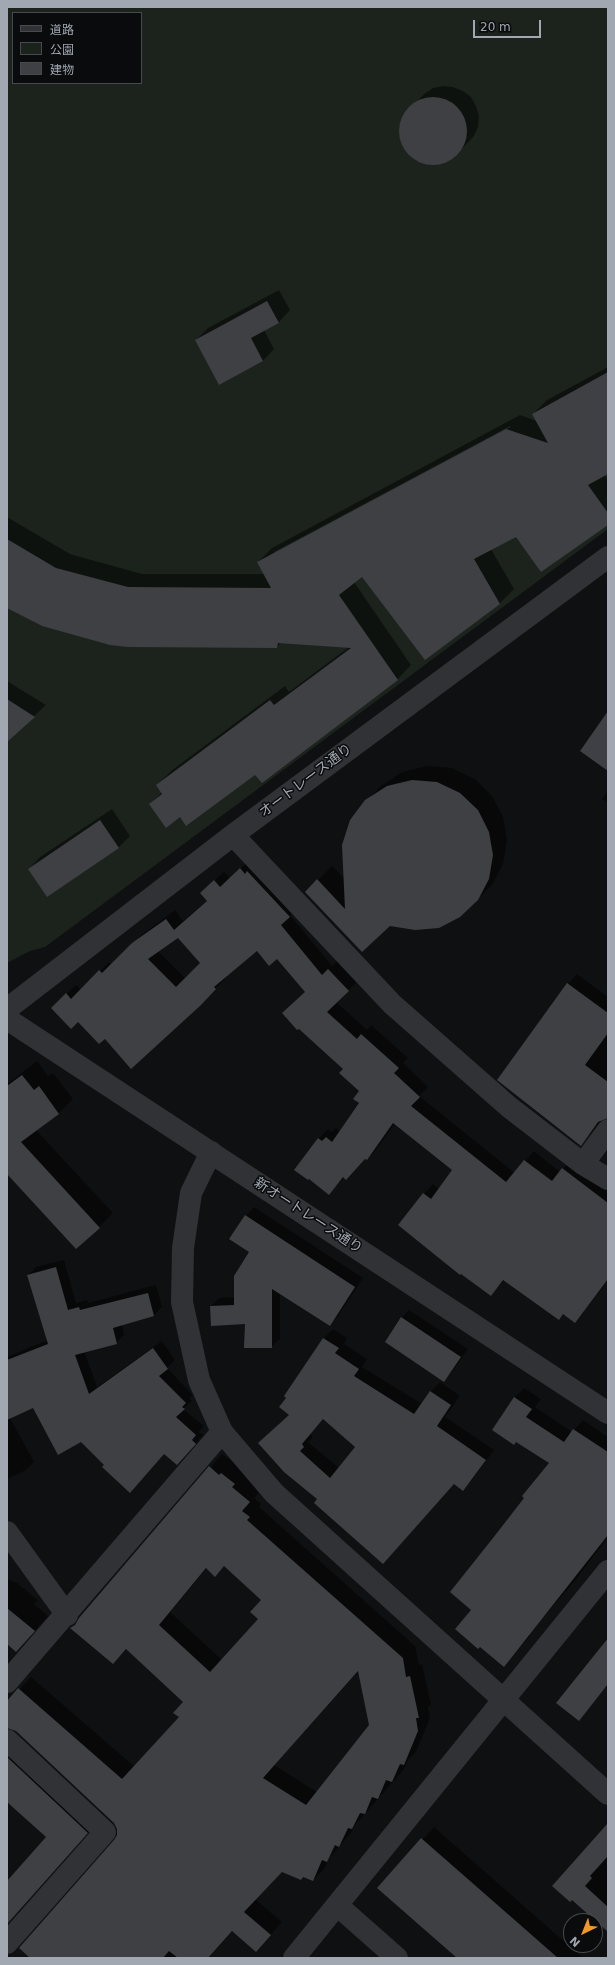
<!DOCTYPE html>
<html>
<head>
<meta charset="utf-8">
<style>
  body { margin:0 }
  #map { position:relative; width:615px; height:1965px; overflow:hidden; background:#0f1011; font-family:"DejaVu Sans","Noto Sans JP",sans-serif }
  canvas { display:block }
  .frame { position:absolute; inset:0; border:8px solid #a1a8b2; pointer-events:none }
  .legend { position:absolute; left:12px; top:12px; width:130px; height:72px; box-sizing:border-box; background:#0a0b0c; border:1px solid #464a4e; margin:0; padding:5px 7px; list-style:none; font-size:12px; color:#a1a8b2 }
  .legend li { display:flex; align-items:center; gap:8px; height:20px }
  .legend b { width:20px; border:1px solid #464a4e }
  .north { position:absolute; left:563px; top:1913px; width:40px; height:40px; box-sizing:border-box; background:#0a0b0c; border:1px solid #464a4e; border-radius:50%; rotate:223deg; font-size:11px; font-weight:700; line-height:16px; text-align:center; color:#a1a8b2 }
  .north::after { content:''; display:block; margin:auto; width:14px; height:18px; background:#f09728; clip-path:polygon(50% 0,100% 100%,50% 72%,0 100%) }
  .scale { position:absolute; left:473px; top:20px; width:68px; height:18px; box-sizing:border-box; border:2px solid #a1a8b2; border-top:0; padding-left:5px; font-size:12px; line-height:14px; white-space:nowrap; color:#a1a8b2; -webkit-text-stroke:3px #0a0b0c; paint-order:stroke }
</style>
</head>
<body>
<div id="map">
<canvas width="615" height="1965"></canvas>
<div class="frame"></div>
<ul class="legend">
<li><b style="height:5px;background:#303236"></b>道路</li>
<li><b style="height:11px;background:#1c231c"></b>公園</li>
<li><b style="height:11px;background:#3e4044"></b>建物</li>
</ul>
<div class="north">N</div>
<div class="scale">20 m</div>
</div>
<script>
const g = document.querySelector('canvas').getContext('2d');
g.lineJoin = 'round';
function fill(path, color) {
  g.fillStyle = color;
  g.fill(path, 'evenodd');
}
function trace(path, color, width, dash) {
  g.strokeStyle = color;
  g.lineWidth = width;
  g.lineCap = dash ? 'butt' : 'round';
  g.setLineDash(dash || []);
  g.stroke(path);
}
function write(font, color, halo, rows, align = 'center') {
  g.font = font + ' "DejaVu Sans","Noto Sans JP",sans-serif';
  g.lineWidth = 3;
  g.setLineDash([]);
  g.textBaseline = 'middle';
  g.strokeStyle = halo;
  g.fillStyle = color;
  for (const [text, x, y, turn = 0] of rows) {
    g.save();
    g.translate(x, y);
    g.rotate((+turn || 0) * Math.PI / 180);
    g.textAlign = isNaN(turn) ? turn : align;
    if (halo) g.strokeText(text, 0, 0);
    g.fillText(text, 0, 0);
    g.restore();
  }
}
fill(new Path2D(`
  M7 7H608V529L45 947 30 951 7 963ZM13 13H141V83H13Z`), '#1c231c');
fill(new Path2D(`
  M443 86 453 87 463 91 471 97 476 106 479 116 478 127 474 136 455 156 446 162 436 164H426L416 160 408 153 403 144 400 134 401 124 405 114 424 94 433 88Z
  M279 290 290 310 279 322 264 330 274 349 263 361 196 340 208 328Z
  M608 367V473L605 475 608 480V524L516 536 491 549 514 589 500 603 425 659 362 576 354 582 411 665 397 680 255 774 180 816 150 804 162 792 157 785 171 771 285 686 289 692 349 647 281 642 277 647 42 626 7 607V517L70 554 142 574H265L258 562 272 548 520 415 537 421 533 414 547 400ZM510 426 511 427 274 554V552Z
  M7 681 46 705 7 741Z
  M427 766 452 768 475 779 492 796 503 817 507 840 503 864 492 885 460 916 389 925 362 951 306 892 332 866 345 879 366 801 381 786 402 772Z
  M608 790V803L602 799Z
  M112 809 130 836 119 847 47 896 29 869 40 857Z
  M250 860 298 907 290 915 332 966 338 960 358 981 336 1002 367 1030 371 1025 408 1058 403 1063 428 1087 419 1096 515 1173 534 1151 560 1172 572 1159 608 1187V1281L575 1322 564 1314 559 1318 504 1280 491 1295 424 1194 433 1184 439 1189 453 1170 395 1123 376 1150 367 1159 366 1158 346 1179 344 1177 329 1194 318 1139 328 1129 331 1132 336 1128 341 1132 361 1103 360 1091 344 1069 306 991 277 958 257 950 224 978 225 979 200 1004 105 1037 78 1021 52 1008 76 985 81 990 109 962 112 965 143 934 175 910 183 921 208 900 210 884 224 872 230 878ZM178 936 201 963 186 979 158 951Z
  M577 974 608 997V1117H604L581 1145 568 984Z
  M37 1061 48 1076 53 1073 73 1099 59 1113 36 1130 113 1213 99 1227 9 1174 7 1176V1084Z
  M254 1207 363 1278 338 1316 330 1325 280 1293V1339L271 1347 246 1323 211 1306 219 1298 235 1297 250 1252 246 1216Z
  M64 1260 76 1303 87 1300 88 1303 156 1285 162 1307 154 1315 122 1324 124 1335 116 1343 84 1351 97 1387 162 1341 175 1360 167 1368 193 1395 189 1398 192 1401 183 1409 204 1426 199 1432 203 1435 185 1455 165 1453 105 1464 82 1441 34 1406 10 1418 34 1462 26 1470 7 1479V1357L48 1340 28 1275 36 1267Z
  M409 1310 468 1349 451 1373 444 1380 386 1341 402 1317Z
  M333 1329 347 1338 344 1344 367 1359 362 1367 422 1404 430 1392 440 1382 460 1396 445 1417 494 1450 472 1480 463 1489 455 1483 383 1563 318 1499 284 1471 290 1415 288 1398 285 1395 324 1338ZM324 1418 357 1447 339 1468 308 1442 313 1437 310 1434Z
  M524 1388 541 1399 535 1407 572 1432 583 1420 608 1437V1537L577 1578 528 1635 530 1636 503 1665 473 1610 494 1539 550 1463 517 1441 493 1430 515 1397Z
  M222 1454 246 1472 244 1475 261 1490 254 1498 261 1504 259 1507 415 1646 419 1665 422 1664 431 1705 428 1707 430 1718 416 1752 408 1760 404 1769 355 1825 351 1833 329 1858 325 1868 313 1880 282 1871 255 1899 282 1922 256 1951 233 1930 209 1958H32L115 1841 118 1834V1828L114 1822 16 1730 7 1727V1703L31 1677 135 1767 180 1717 184 1702 127 1649 113 1663 72 1628ZM225 1566 262 1600 259 1619 222 1660 170 1612 207 1568 215 1575ZM359 1671 370 1725 317 1792 274 1765Z
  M7 1579 17 1583 38 1600 34 1604 48 1616 16 1651 7 1643Z
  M608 1637V1685L578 1719 557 1703Z
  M7 1731 99 1820 7 1923V1883L48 1837 7 1801Z
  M608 1825V1931L573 1898Z
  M434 1827 583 1958H459L379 1888Z`), '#0007');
fill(new Path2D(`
  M399 131a34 34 0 1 1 68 0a34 34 0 1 1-68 0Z
  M267 301 279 323 251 338 263 361 219 385 195 340Z
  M608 372V474L588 485 608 513V525L541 572 516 537 474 559 500 604 425 660 362 577 339 595 398 680 262 783 255 775 186 826 180 817 166 828 149 804 162 794 156 785 270 700 274 705 351 648 278 643 277 648 128 647 110 645 42 626 7 608V539L56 568 128 587 271 588 257 562 506 429 548 443 532 414Z
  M7 699 35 717 7 742Z
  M608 711V771L580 751Z
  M412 780 437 782 460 793 478 810 489 832 493 855 489 879 478 900 460 917 439 928 415 930 390 926 362 952 305 892 317 879 345 909 342 845 350 820 365 800 387 786Z
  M100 820 119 848 47 897 28 869Z
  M240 868 245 874 247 871 290 917 281 925 322 975 328 969 349 991 327 1012 357 1039 361 1034 399 1068 394 1073 420 1097 411 1106 506 1182 524 1160 552 1181 562 1168 608 1203V1279L575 1323 563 1314 559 1320 503 1280 491 1296 461 1274 460 1275 398 1225 423 1193 431 1199 452 1170 393 1123 367 1160 365 1159 346 1180 343 1177 329 1195 309 1179 308 1180 294 1170 318 1138 322 1141 326 1137 332 1142 359 1103 353 1099 359 1091 339 1073 343 1069 299 1029 297 1030 282 1013 305 992 277 959 269 966 257 951 214 987 216 989 201 1005 131 1069 105 1039 99 1044 78 1022 71 1029 51 1008 66 993 71 999 99 970 102 973 132 943 166 919 174 930 207 901 200 893 214 880 220 887ZM178 938 200 963 176 987 148 959Z
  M567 983 608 1013V1033L585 1065 608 1082V1118L598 1122 581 1146 497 1080Z
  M22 1075 34 1090 39 1086 59 1114 21 1142 100 1228 76 1249 7 1174V1086Z
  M245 1215 355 1287 330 1326 272 1289V1348H244L245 1324 211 1326 210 1306 234 1305V1276L249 1252 229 1239Z
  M56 1267 68 1310 79 1307 80 1310 148 1293 154 1316 113 1328 117 1344 75 1355 89 1394 153 1348 168 1369 159 1376 186 1403 182 1407 185 1409 176 1417 196 1435 192 1440 196 1444 177 1465 164 1454 130 1493 102 1467 104 1465 81 1442 58 1455 33 1408 7 1420V1360L48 1344 27 1275Z
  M401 1317 461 1357 444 1382 385 1342Z
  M323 1338 339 1348 335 1353 359 1369 354 1376 414 1414 430 1391 451 1405 437 1426 486 1460 463 1491 454 1484 383 1564 314 1503 317 1499 284 1472 258 1443 289 1415 279 1407 286 1398 284 1396ZM323 1419 355 1447 330 1478 300 1451 304 1447 302 1444Z
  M514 1397 532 1409 526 1417 564 1442 573 1429 608 1452V1535L504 1667 480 1647 478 1649 455 1629 471 1610 450 1592 493 1538 524 1498 522 1496 549 1463 516 1442 514 1445 492 1430Z
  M209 1466 219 1475 221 1473 235 1484 232 1487 250 1502 242 1511 250 1517 247 1520 403 1658 406 1677 410 1676 419 1718H416L418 1731 404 1765 400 1764 392 1782 386 1780 378 1799 372 1797 365 1814 360 1813 352 1829 348 1828 339 1847 335 1845 327 1862 322 1860 313 1881 303 1877 301 1880 282 1872 244 1912 271 1935 256 1952 232 1931 208 1958H178L169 1951 163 1958H30L19 1948 114 1840 117 1835V1829L114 1823 16 1731 7 1728V1701L18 1688 122 1779 179 1717 173 1713 183 1702 126 1649 113 1664 70 1628 75 1625 79 1618ZM224 1566 261 1600 250 1612 258 1619 210 1672 159 1625 206 1568 215 1577ZM358 1671 369 1725 306 1805 263 1778Z
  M7 1608 35 1631 16 1652 7 1644Z
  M608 1638V1684L579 1721 556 1703Z
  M7 1757 88 1833 7 1924V1881L46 1837 7 1802Z
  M608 1823V1856L590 1876 592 1878 585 1886 608 1907V1932L572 1900 570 1902 552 1886Z
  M421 1838 558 1958H457L377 1888Z`), '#3e4044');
trace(new Path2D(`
  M233 835 392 1004 509 1107 583 1164 608 1179
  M7 1009 233 835 608 557
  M7 1019 608 1413
  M211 1152 191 1193 183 1248 182 1302 199 1380 222 1432 274 1493 608 1794
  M583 1164 608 1130
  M7 1532 67 1615
  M7 1682 222 1432
  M7 1740 105 1832 7 1943
  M337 1905 397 1958
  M294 1958 608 1571`), '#303236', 22);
write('14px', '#a1a8b2', '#0a0b0c', [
  ["オートレース通り",306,781,-37],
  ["新オートレース通り",308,1216,33]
]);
</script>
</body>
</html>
